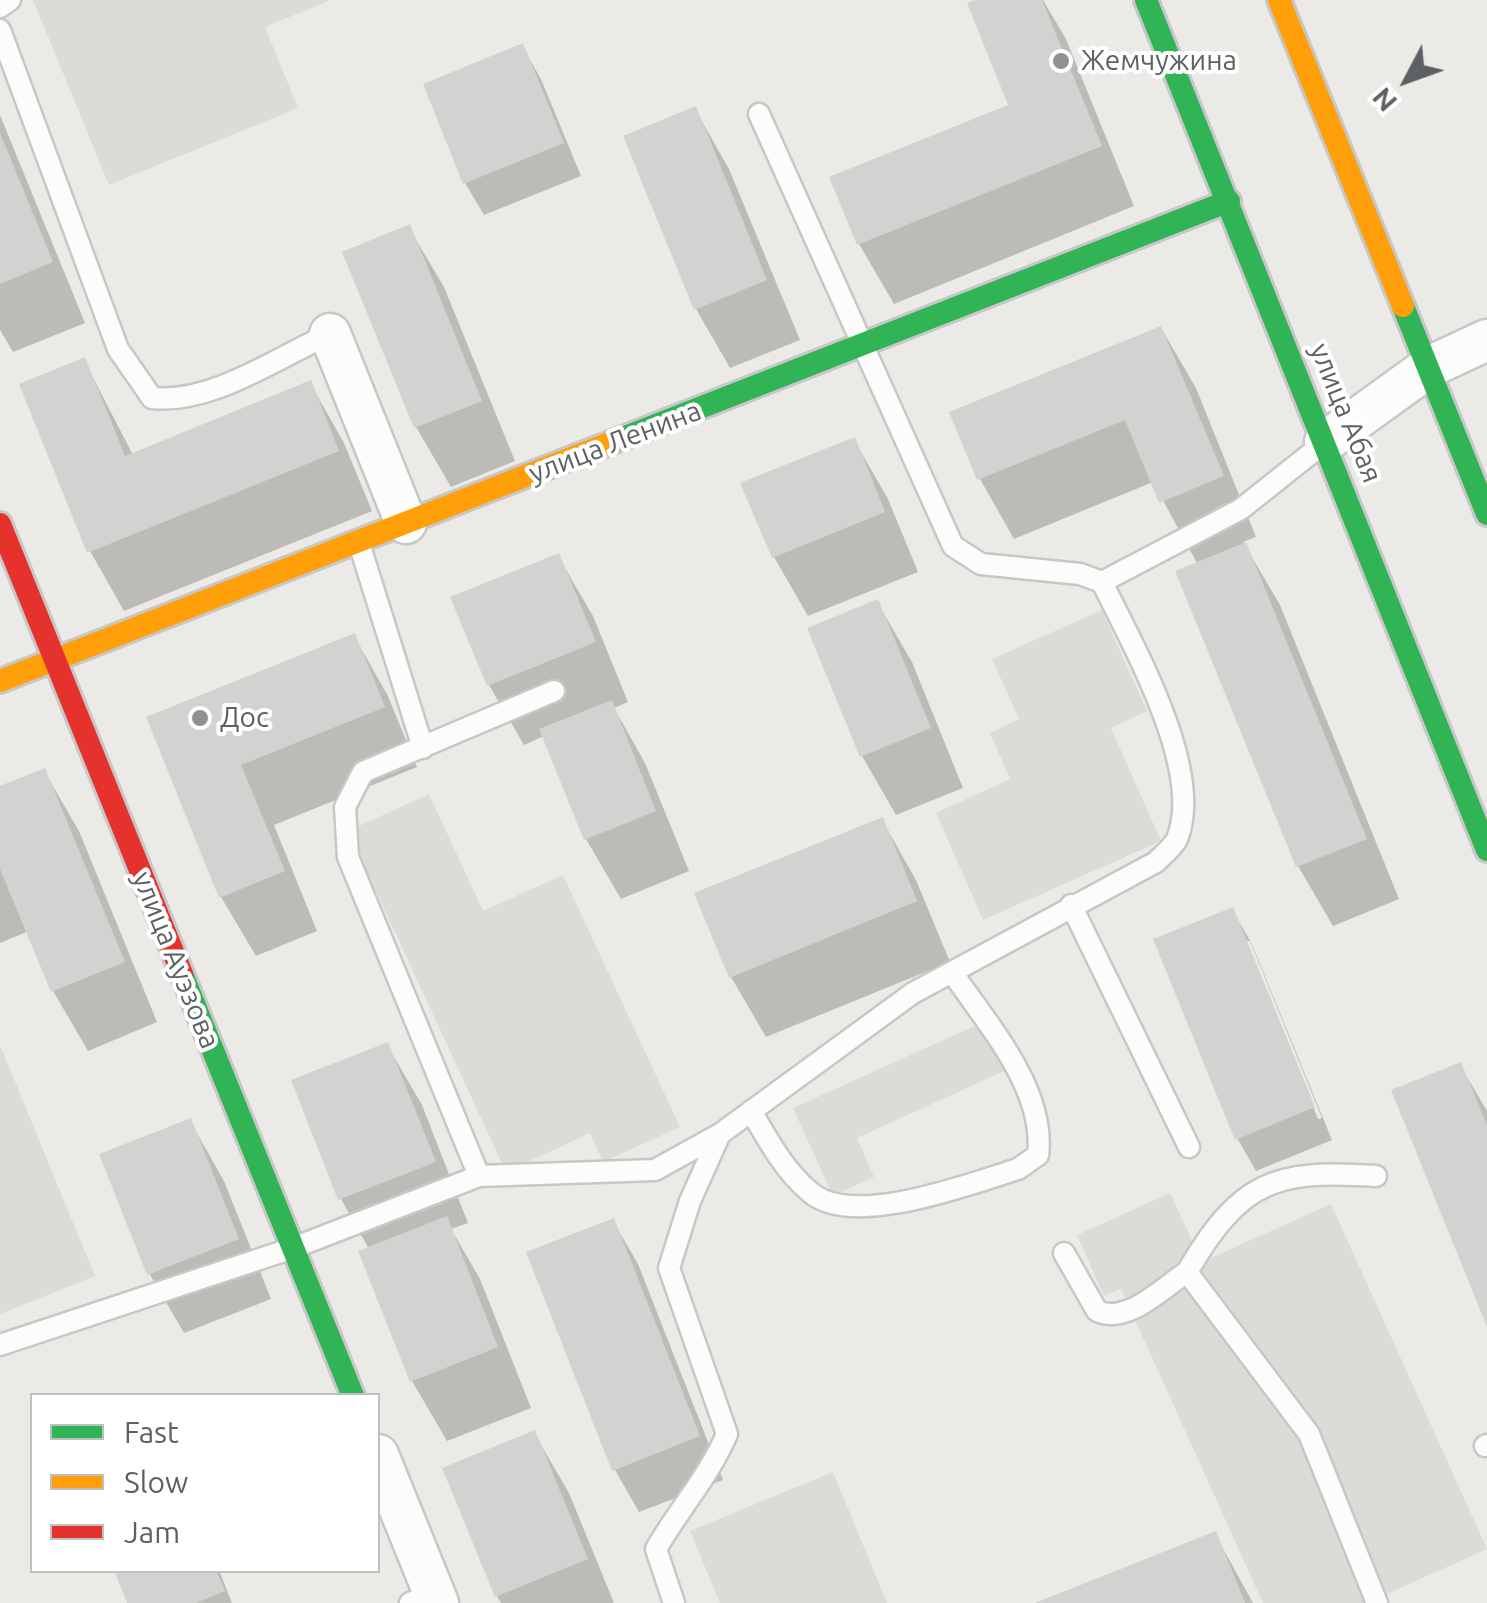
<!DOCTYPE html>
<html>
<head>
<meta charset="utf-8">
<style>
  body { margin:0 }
  #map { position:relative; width:1487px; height:1603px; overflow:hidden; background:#eceae6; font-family:Ubuntu,sans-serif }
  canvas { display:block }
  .legend { position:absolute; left:30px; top:1393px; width:350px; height:180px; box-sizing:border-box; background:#fff; border:2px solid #bec0c1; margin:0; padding:12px 18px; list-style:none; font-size:30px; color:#5c6164 }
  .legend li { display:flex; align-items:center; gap:20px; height:50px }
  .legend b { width:50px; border:2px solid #bec0c1 }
  .north { position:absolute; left:1357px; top:30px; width:100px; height:100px; -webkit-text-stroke:8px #fff; paint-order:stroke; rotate:229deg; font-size:28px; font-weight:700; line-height:40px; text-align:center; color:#5c6164 }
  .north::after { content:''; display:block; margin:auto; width:35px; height:45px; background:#5c6164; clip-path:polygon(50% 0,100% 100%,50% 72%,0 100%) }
</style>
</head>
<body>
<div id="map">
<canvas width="1487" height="1603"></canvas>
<ul class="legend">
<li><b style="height:12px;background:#30b455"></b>Fast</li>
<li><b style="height:12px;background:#ff9f0a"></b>Slow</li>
<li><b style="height:12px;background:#e5322d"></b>Jam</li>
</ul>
<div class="north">N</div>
</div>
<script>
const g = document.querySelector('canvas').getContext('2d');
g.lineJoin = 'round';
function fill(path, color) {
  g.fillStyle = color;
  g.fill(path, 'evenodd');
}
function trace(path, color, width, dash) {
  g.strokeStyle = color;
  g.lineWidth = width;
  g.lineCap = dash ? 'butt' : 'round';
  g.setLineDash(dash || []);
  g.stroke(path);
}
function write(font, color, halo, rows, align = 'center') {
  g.font = font + ' Ubuntu,sans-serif';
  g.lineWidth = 8;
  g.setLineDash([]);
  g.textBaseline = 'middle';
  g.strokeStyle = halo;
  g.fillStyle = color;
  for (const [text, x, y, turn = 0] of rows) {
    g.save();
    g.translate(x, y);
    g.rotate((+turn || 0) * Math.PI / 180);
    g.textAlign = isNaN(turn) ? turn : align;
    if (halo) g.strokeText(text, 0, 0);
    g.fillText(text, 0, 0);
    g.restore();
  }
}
fill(new Path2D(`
  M33 0H331L265 27 298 108 109 185Z
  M1102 610 1147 711 1111 728 1161 841 983 920 936 813 1010 779 990 733 1019 719 992 659Z
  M429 794 483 911 563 875 680 1127 603 1162 590 1133 506 1172 348 831Z
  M981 1023 1004 1071 857 1138 874 1177 833 1196 793 1108Z
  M0 1045 95 1276 0 1314Z
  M1170 1193 1202 1262 1331 1204 1487 1549 1367 1603H1263L1121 1289 1104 1296 1077 1235Z
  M833 1472 887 1603H720L690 1531Z`), '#dddbd8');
fill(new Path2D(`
  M981 0H1043L1066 39 1134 206 894 304 859 244 1011 106Z
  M522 46 541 79 581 176 484 215 465 183Z
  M695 109 729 169 800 340 730 368 696 309Z
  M0 115 85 323 13 352 0 330Z
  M409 228 444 287 515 461 451 487 416 427 345 253Z
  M1161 328 1196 388 1256 537 1243 542 1280 605 1399 899 1333 926 1298 866 1198 565 1153 482 1014 539 980 479 953 413Z
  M84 360 133 455 310 383 344 443 372 511 124 611 90 551Z
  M854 440 888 499 918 572 808 616 774 557Z
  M558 556 593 616 628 702 614 708 645 763 689 871 621 899 586 839 544 736 524 745 489 685Z
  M877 602 912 662 963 788 896 815 862 756Z
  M354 636 388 696 417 767 274 825 317 931 256 956 221 897 149 719Z
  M44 771 79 831 157 1022 88 1051 53 991 29 931 0 943V789Z
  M882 820 916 880 950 962 766 1037 731 977Z
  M1232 910 1251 942 1332 1140 1256 1171 1237 1138ZM1245 941H1250L1322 1118 1318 1119Z
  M387 1045 422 1105 468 1223 451 1229 480 1279 531 1408 447 1441 412 1381 369 1249 341 1199 294 1082Z
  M1460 1065 1487 1111V1320Z
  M190 1121 224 1181 271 1299 184 1333 149 1273Z
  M613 1221 638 1264 723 1480 639 1512 615 1470Z
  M534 1433 569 1493 614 1603H501L497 1596Z
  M1215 1534 1253 1603H1041Z
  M116 1570H219L232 1603H130Z`), '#0003');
fill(new Path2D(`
  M974 0H1042L1102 146 857 245 829 177 1008 105 967 3Z
  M523 43 564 143 463 184 423 84Z
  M696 106 767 280 694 310 623 136Z
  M0 133 53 262 0 284Z
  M410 224 482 401 414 428 342 252Z
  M1161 326 1224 476 1159 503 1125 420 977 480 949 412Z
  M85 357 125 456 311 380 339 451 87 553 19 384Z
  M855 437 885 512 772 558 740 483Z
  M1246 542 1367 839 1296 867 1175 571Z
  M559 553 596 642 487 686 450 597Z
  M878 599 931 728 860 757 807 628Z
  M355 633 385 707 241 765 285 871 219 898 146 717Z
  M612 700 656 811 584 840 539 729Z
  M45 768 125 962 51 992 0 869V786Z
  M883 817 917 901 729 978 694 893Z
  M1233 907 1315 1107 1235 1140 1153 939Z
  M388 1042 436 1162 338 1200 291 1080Z
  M1461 1062 1487 1125V1327L1391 1090Z
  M191 1118 239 1239 147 1275 99 1154Z
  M447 1216 498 1347 410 1382 358 1251Z
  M614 1218 700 1436 612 1471 526 1252Z
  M535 1430 588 1559 495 1597 442 1468Z
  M1216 1531 1245 1603H1035Z
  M114 1570H216L225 1591 196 1603H127Z`), '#d4d2d0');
const lane = new Path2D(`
  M0 7 10 0
  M0 30 118 349 152 398C212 404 276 358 330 334
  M759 114 953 546 981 564 1080 574 1102 582
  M359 543 423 748
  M1071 905 1189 1147
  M751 1111C768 1140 784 1170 810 1192 852 1229 969 1184 1018 1169L1038 1155C1046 1089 987 1024 952 972
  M479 1176 348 857 345 807 363 772 554 691
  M1064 1253 1097 1311C1127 1325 1162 1288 1187 1272L1309 1434 1377 1603
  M1187 1272C1240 1182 1273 1169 1376 1176
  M0 1345 293 1248 479 1176 655 1170 720 1134 913 993 1156 862C1163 855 1173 847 1177 839 1205 771 1132 644 1102 582L1241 509 1319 447
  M1485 1446 1487 1445
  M410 1603 434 1593
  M674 1603 656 1549C679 1509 709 1476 727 1434L669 1268 690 1201 720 1134`);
const street = new Path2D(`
  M330 334 406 523
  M1325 442 1429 367 1487 340
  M378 1455 438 1603`);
const fast = new Path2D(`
  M1146 0 1487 850
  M1403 306 1487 514
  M615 441 1229 201
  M182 974 353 1396`);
const slow = new Path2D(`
  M1279 0 1403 306
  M0 681 615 441`);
const jam = new Path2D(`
  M0 524 182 974`);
trace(lane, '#c8c7c7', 25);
trace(street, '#c8c7c7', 45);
trace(fast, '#c7c7c7', 28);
trace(slow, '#c7c7c7', 28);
trace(jam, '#c7c7c7', 28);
trace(lane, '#fcfcfb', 20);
trace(street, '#fcfcfb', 40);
trace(fast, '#30b455', 22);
trace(slow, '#ff9f0a', 22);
trace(jam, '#e5322d', 22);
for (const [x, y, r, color] of [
  [1061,61,10,"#8e9192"],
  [200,718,10,"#8e9192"]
]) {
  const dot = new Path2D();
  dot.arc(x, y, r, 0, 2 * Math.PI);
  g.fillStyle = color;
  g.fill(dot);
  trace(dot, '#fff', 4);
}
write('28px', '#5c6164', '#fff', [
  ["Жемчужина",1081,61],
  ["Дос",220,718]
], 'left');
write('28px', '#5c6164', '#fff', [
  ["улица Абая",1346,413,68],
  ["улица Ленина",615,442,-21],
  ["улица Ауэзова",176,960,68]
]);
</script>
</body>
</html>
